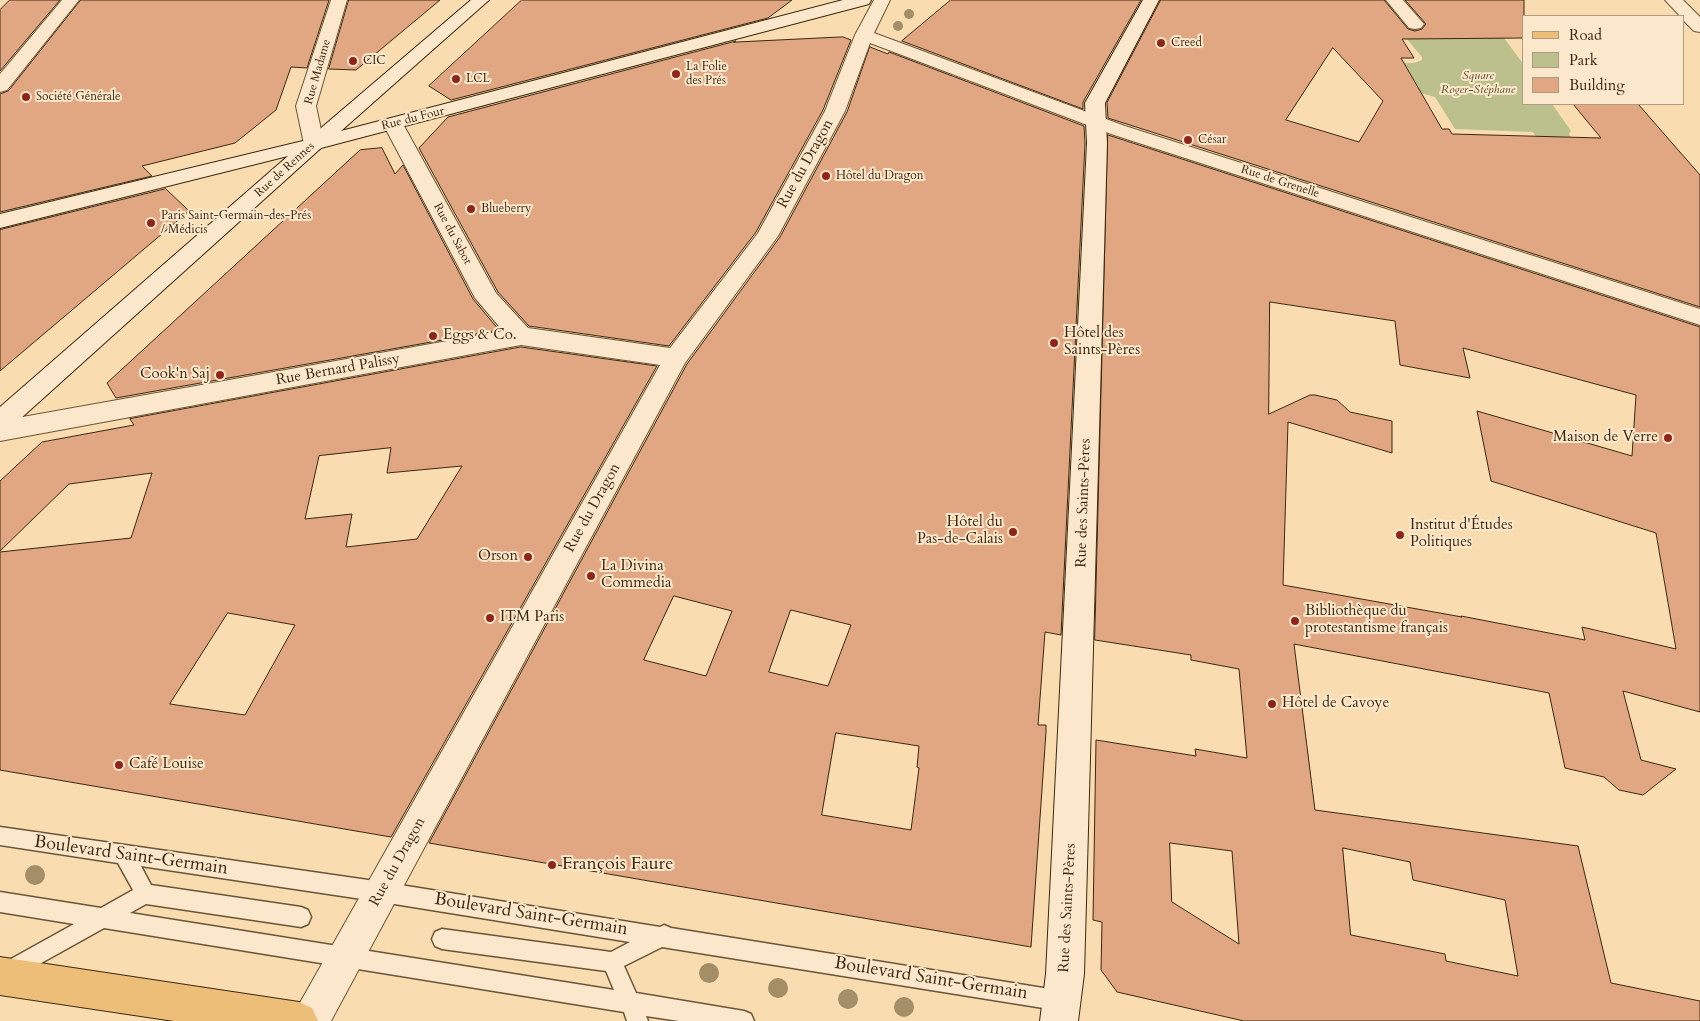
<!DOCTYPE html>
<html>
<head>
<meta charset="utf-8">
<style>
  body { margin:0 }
  #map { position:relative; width:1700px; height:1021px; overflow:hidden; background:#f9dcb0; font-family:Cardo,serif }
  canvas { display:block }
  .legend { position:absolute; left:1522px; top:15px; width:162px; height:90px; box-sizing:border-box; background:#fbe8cc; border:1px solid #af9b80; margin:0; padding:6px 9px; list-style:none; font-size:15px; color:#3c280f }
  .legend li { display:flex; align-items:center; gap:10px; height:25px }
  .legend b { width:25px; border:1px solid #af9b80 }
</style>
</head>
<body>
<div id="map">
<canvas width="1700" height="1021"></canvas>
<ul class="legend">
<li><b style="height:6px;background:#ecbe78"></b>Road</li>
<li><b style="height:14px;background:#bcc08c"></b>Park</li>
<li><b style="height:14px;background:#e1a783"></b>Building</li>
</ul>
</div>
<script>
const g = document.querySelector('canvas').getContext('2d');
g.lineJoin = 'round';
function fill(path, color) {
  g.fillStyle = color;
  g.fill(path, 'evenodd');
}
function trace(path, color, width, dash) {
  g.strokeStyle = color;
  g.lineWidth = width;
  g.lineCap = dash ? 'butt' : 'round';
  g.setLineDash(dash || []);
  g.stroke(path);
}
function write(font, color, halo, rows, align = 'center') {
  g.font = font + ' Cardo,serif';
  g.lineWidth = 4;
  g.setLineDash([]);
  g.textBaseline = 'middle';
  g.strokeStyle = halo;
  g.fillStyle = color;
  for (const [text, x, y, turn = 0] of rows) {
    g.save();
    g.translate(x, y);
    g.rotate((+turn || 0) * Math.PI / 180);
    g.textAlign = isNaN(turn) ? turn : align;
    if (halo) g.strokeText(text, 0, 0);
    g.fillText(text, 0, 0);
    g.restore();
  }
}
fill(new Path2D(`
  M1437 22 1504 38 1524 65V104H1552L1571 131 1569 134 1584 158 1549 157 1533 132 1455 129 1435 97 1424 94H1396L1401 61C1407 65 1416 63 1422 60V57L1395 25Z`), '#bcc08c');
const building = new Path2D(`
  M10 0H60L0 71V10Z
  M81 0H329L307 68 291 67 276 110 235 143 142 166 152 176 0 212V94L8 91Z
  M349 0H440L356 70 329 69Z
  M522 0H792L768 18 451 100 429 86Z
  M951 0H1141L1083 102V109L902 41Z
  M1161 0H1384L1408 29 1415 31 1422 29 1426 24 1405 0H1524V38L1402 39 1414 58H1401L1442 129H1449L1452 134 1601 138 1573 104H1638L1700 175V307L1108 118 1107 103ZM1333 48 1383 101 1359 142 1286 120Z
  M843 37 851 40 823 110 756 232 669 346 529 326 498 292 419 148 448 117 736 41 734 42Z
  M870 47 888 54 889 52 1084 126 1085 143 1061 635 1045 632 1038 725H1046V732L1031 947 429 843 687 364 780 237 847 112ZM674 596 732 611 706 676 644 660ZM791 610 851 625 828 686 769 672ZM836 733 919 746 917 767 919 768 911 830 822 815Z
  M1108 135 1700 327V712L1623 691 1641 760 1676 769 1643 795 1619 790 1604 777 1565 768 1549 693 1294 644 1315 810 1578 846 1611 983 1700 1001V1021H1244L1117 992 1101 970 1102 922 1093 920 1096 740 1196 756 1195 749 1247 758 1239 669 1191 660V655L1095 640ZM1270 302 1395 321 1400 365 1470 378 1463 348 1636 395 1632 456 1477 411 1491 481 1656 533 1676 649 1582 627 1585 640 1461 616 1462 617 1283 585 1288 422 1392 453V421L1350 412 1337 400 1315 395H1310L1269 414ZM1170 843 1232 851 1239 944 1172 902ZM1343 848 1410 862 1413 880 1505 900 1518 976 1446 961 1445 954 1351 935Z
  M382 148 395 174 403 165 473 299 499 330 116 398 107 383 360 150Z
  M166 189 189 211 0 371V230Z
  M521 347 657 366 391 837 0 770V552L131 538 152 473 69 484 0 551V481L42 442 134 425 130 419ZM391 448 387 473 462 466 417 539 346 547 352 514 305 519 319 456ZM228 613 295 625 245 715 170 704Z`);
fill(building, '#e1a783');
trace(building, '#3c280f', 1);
const lane = new Path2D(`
  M0 827 382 882 660 927 664 925 671 928 1062 991 1069 994 1072 1001 1069 1008 1062 1011 662 947 624 966 636 993 744 1011 751 1014 754 1021H679L646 1016 648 1021H627L624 1012 104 928 9 981 2 978 0 968 2 964 74 924 0 912V892L101 908 133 890 118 863 0 845ZM141 866 382 902 630 942 611 952 442 929 435 932 432 939 435 946 442 949 606 971 614 990 130 913 146 904 301 927 308 924 311 917 308 910 301 907 151 885Z`);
const street = new Path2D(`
  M62 0H79L7 90 0 92V74Z
  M331 0H347L316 106 324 144 321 148 314 150 307 148 304 144 296 106Z
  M874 0H890L874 33 1125 126 1700 309V325L1111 134 870 43 845 111 778 236 685 363 331 1021H291L297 1008 660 365 521 345 0 441V421L503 331 475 298 383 124 386 120 393 118 400 120 403 124 496 293 528 328 670 348 758 233 825 111 855 35Z
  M1386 0H1403L1424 24 1421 28 1415 29 1409 28Z
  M1665 0H1683L1700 17V32L1694 31 1684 21V16H1680Z`);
const secondary = new Path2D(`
  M471 0H489L341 131 843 0H871L869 4 321 148 9 429 0 432V407L288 156 0 228V214L307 140Z
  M1143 0H1159L1105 103 1107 143 1084 974 1078 1021H1040L1046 974 1087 143 1085 103Z`);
const primary = new Path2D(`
  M0 957 299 1002 312 1008 318 1021H174L0 995Z`);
trace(lane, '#6b5537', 3);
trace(street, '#6b5537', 2);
trace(secondary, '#3c280f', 2);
trace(primary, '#3c280f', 2);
fill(lane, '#fbe8cc');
fill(street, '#fbe8cc');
fill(secondary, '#fbe8cc');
fill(primary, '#ecbe78');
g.fillStyle = '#a38e68';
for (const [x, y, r] of [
  [909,14,5],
  [898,26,5],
  [35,875,10],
  [709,973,10],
  [778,988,10],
  [848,999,10],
  [904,1007,10]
]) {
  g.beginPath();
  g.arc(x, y, r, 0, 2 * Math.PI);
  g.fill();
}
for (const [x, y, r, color] of [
  [1161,43,5,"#8f2418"],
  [353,61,5,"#8f2418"],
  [676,74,5,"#8f2418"],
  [456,79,5,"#8f2418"],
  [26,97,5,"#8f2418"],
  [1188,140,5,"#8f2418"],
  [826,176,5,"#8f2418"],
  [471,209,5,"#8f2418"],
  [151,223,5,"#8f2418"],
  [433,336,5,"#8f2418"],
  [1054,343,5,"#8f2418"],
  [220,375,5,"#8f2418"],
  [1668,438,5,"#8f2418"],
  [1013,532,5,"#8f2418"],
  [1400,535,5,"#8f2418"],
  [528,557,5,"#8f2418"],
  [591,576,5,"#8f2418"],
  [490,618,5,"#8f2418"],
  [1295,621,5,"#8f2418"],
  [1272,704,5,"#8f2418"],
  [119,765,5,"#8f2418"],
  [552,865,5,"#8f2418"]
]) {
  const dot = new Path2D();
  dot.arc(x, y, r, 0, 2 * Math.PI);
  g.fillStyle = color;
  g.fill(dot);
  trace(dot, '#fbe8cc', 2);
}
write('12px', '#3c280f', '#fbe8cc', [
  ["Creed",1171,43],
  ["CIC",363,61],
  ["La Folie",686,67],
  ["des Prés",686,81],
  ["LCL",466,79],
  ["Société Générale",36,97],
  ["César",1198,140],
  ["Hôtel du Dragon",836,176],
  ["Blueberry",481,209],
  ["Paris Saint-Germain-des-Prés",161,216],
  ["/ Médicis",161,230]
], 'left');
write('12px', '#3c280f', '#fbe8cc', [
  ["Rue Madame",318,72,-74],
  ["Rue du Four",413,119,-14],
  ["Rue de Rennes",285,170,-42],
  ["Rue de Grenelle",1280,182,18],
  ["Rue du Sabot",452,234,62]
]);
write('italic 12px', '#5c4e2e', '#fbe8cc', [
  ["Square",1478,76],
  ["Roger-Stéphane",1478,90]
]);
write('15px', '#3c280f', '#fbe8cc', [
  ["Rue du Dragon",806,164,-61],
  ["Rue Bernard Palissy",338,370,-10],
  ["Rue des Saints-Pères",1084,503,-88],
  ["Rue du Dragon",593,508,-61],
  ["Rue du Dragon",398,862,-61],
  ["Rue des Saints-Pères",1068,908,-87]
]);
write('15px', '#3c280f', '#fbe8cc', [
  ["Hôtel des",1064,334],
  ["Saints-Pères",1064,351],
  ["Eggs & Co.",443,336],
  ["Cook'n Saj",210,375,"right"],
  ["Maison de Verre",1658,438,"right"],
  ["Hôtel du",1003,523,"right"],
  ["Pas-de-Calais",1003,540,"right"],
  ["Institut d'Études",1410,526],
  ["Politiques",1410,543],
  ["Orson",518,557,"right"],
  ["La Divina",601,567],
  ["Commedia",601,584],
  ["Bibliothèque du",1305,612],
  ["protestantisme français",1305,629],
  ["ITM Paris",500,618],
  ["Hôtel de Cavoye",1282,704],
  ["Café Louise",129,765]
], 'left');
write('18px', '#3c280f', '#fbe8cc', [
  ["Boulevard Saint-Germain",131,856,8],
  ["Boulevard Saint-Germain",531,915,9],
  ["Boulevard Saint-Germain",931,979,9]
]);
write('18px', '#3c280f', '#fbe8cc', [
  ["François Faure",562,865]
], 'left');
</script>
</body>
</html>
